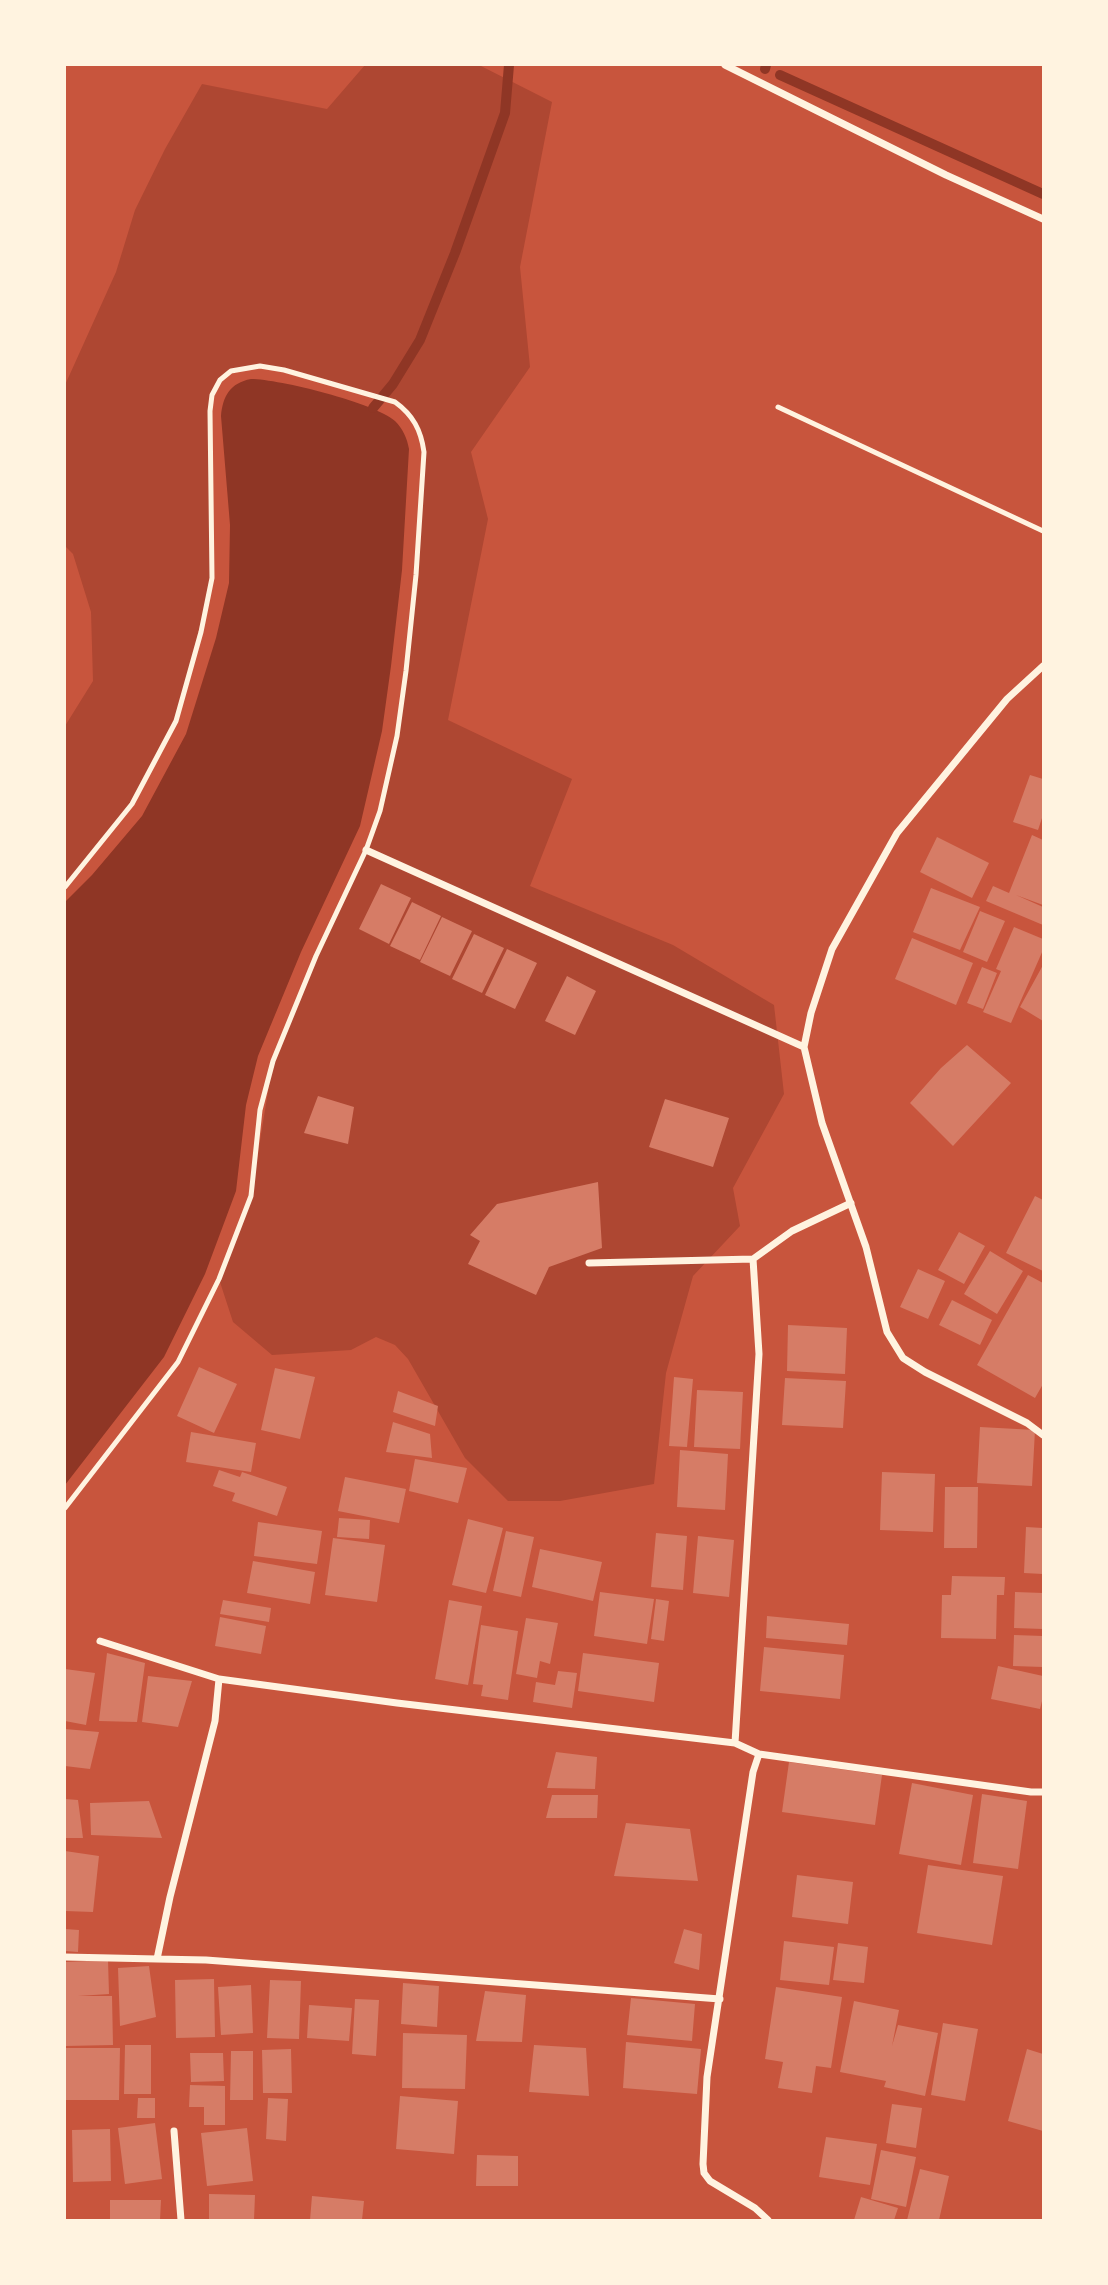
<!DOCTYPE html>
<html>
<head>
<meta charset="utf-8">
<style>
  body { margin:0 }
  #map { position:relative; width:1108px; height:2285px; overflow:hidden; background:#c8553d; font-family:"Public Sans",sans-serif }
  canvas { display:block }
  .frame { position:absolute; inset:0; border:66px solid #fff3e0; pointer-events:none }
</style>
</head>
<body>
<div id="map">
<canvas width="1108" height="2285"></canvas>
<div class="frame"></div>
</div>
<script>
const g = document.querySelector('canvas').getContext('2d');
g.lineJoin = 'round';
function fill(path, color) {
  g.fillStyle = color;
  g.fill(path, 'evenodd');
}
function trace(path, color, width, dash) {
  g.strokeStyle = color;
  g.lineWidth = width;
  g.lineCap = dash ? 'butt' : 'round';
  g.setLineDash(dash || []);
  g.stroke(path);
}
fill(new Path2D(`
  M365 65H479L552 102 520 267 530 367 471 452 488 519 448 720 572 779 530 886 673 945 774 1005 784 1094 733 1188 740 1226 693 1276 666 1373 654 1484 560 1501H508L465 1458 408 1359 395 1345 376 1337 351 1350 272 1355 233 1322 219 1279 251 1196 273 1061 380 811 397 736 406 671 424 452 415 422 395 402 260 366 231 371 220 380 212 395V578L176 721 132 804 65 887V726L93 681 91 612 73 554 65 546V385L116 272 135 210 165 149 202 84 327 109Z`), '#ae4732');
fill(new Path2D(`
  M251 379C279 379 375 403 395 421 403 429 407 438 409 449L402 570 391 666 382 731 360 826 301 952 258 1056 246 1105 236 1191 205 1274 164 1357 65 1485V902L92 875 142 816 186 734 216 638 229 583 230 525 221 416C223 396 230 383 251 379Z`), '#8f3625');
trace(new Path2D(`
  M765 69 766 65
  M780 75 1043 194
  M373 408 393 384 420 340 455 253 505 113 509 65`), '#8f3625', 10);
fill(new Path2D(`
  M1030 775 1043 779V815L1038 830 1013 822Z
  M1032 835 1043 840V905L1016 895 1043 907V925L986 901 993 886 1009 893Z
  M937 837 989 863 972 898 920 872Z
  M381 884 411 898 389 944 359 929Z
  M931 888 980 907 960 950 913 932Z
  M412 902 441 916 420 960 390 946Z
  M980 911 1005 921 987 962 963 952Z
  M442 917 472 931 450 976 420 962Z
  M1014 927 1043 939V950L1011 1023 983 1012 1001 971 996 969Z
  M474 934 504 948 482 993 452 979Z
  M912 938 973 963 956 1005 895 979Z
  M507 949 537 963 515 1009 485 995Z
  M1043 965V1021L1020 1007Z
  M982 967 997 973 983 1009 967 1003Z
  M567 976 596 991 575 1035 545 1021Z
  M967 1045 1011 1083 953 1146 910 1103 941 1068Z
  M318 1096 354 1107 348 1144 304 1133Z
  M665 1099 729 1118 713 1167 649 1147Z
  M598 1182 602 1248 549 1267 536 1295 468 1264 480 1241 470 1235 497 1204Z
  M1035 1196 1043 1200V1271L1006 1253Z
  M959 1232 985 1246 964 1284 938 1270Z
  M990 1251 1023 1271 997 1314 964 1294Z
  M918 1269 945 1281 928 1319 900 1307Z
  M1028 1275 1043 1283V1384L1035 1398 977 1365Z
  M952 1300 992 1320 980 1345 939 1325Z
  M788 1325 847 1328 845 1374 787 1371Z
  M199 1367 237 1384 214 1433 177 1416Z
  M275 1368 315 1377 300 1439 261 1430Z
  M674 1377 693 1379 687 1447 669 1446Z
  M785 1378 846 1381 843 1428 782 1425Z
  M697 1390 743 1392 740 1449 694 1447Z
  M398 1391 438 1406 435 1426 393 1412Z
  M393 1422 430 1434 432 1458 386 1452Z
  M980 1427 1035 1430 1032 1486 977 1483Z
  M191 1432 256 1443 251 1472 186 1462Z
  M680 1450 728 1454 725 1510 677 1507Z
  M415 1459 467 1468 458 1503 409 1491Z
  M219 1470 240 1477 242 1472 287 1487 277 1516 232 1501 235 1493 213 1486Z
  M882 1472 935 1474 933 1532 880 1530Z
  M345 1477 406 1489 399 1523 338 1511Z
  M945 1487H978L977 1548H944Z
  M339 1518 370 1520 369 1539 337 1537Z
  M468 1519 503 1528 486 1593 452 1585Z
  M258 1522 322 1531 317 1564 254 1556Z
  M1026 1527 1043 1528V1574L1024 1573Z
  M506 1531 534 1537 521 1597 493 1591Z
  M656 1533 687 1536 683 1590 651 1587Z
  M698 1536 734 1540 729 1597 693 1593Z
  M333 1538 385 1545 377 1602 325 1595Z
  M540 1549 602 1562 593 1601 532 1587Z
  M253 1561 315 1572 310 1604 247 1593Z
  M952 1576 1005 1577 1004 1595H997L996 1639 941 1638 942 1595H951Z
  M600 1592 654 1599 647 1644 594 1636Z
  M1015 1592 1043 1593V1629L1014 1628Z
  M656 1599 669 1601 664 1641 651 1639Z
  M223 1600 271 1608 269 1622 220 1614Z
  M449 1600 482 1606 468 1685 435 1679Z
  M767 1616 849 1624 847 1645 766 1638Z
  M220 1617 266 1626 261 1654 215 1646Z
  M526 1618 558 1623 550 1664 540 1661 537 1678 516 1674Z
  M481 1625 518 1631 508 1700 481 1696 483 1685 473 1684Z
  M1014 1635 1043 1636V1667L1013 1666Z
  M764 1647 844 1655 840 1699 760 1691Z
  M107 1653 145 1663 137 1722 99 1721Z
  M583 1653 659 1663 654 1702 578 1691Z
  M998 1666 1043 1676V1697L1040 1709 991 1699Z
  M65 1669 95 1673 86 1725 65 1721Z
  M558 1671 577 1673 572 1708 533 1702 536 1682 555 1685Z
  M148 1676 192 1681 178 1727 142 1722Z
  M65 1729 99 1732 90 1769 65 1766Z
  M556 1752 597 1757 595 1789 547 1788Z
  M789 1762 882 1775 875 1825 782 1812Z
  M912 1783 973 1795 961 1865 899 1854Z
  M982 1794 1027 1801 1018 1869 973 1863Z
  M552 1795H598L597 1818H546Z
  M65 1799 78 1800 83 1838H65Z
  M149 1801 162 1838 91 1835 90 1803Z
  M626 1823 690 1829 698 1881 614 1876Z
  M65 1851 99 1856 93 1912 65 1911Z
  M928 1865 1003 1876 992 1945 917 1933Z
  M797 1875 853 1882 848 1924 792 1917Z
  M65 1929 79 1930 78 1952 65 1951Z
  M684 1929 702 1934 699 1970 674 1963Z
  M784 1941 834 1947 829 1985 780 1980Z
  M838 1943 868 1947 864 1983 833 1980Z
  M108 1960 109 1994 78 1996H112L113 2045 65 2046 66 1962Z
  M149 1966 156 2017 120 2026 118 1968Z
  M214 1979 215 2037 176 2038 175 1980Z
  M270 1980 301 1981 299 2039 267 2038Z
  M403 1983 439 1986 437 2027 401 2024Z
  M251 1985 253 2033 221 2035 218 1987Z
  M776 1987 842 1997 831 2068 816 2066 812 2093 778 2088 783 2062 765 2059Z
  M485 1991 526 1995 522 2042 476 2041Z
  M631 1998 695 2004 692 2041 627 2035Z
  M355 1999 379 2000 376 2056 352 2054Z
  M854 2001 899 2010 892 2046 898 2025 938 2033 925 2096 884 2087 886 2081 840 2072Z
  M309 2005 352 2008 349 2041 307 2038Z
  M943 2023 978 2029 965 2101 931 2095Z
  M403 2033 467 2035 465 2089 402 2088Z
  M626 2042 701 2049 697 2094 623 2088Z
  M125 2045H151V2094H124Z
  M534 2045 586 2048 589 2096 529 2092Z
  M65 2048H120L119 2100H65Z
  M291 2049 292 2093H263L262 2050Z
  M1027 2049 1043 2054V2131L1008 2121Z
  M231 2051H253V2100H230Z
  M190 2053H223L224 2081 191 2082Z
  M190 2085 225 2086V2125H204V2107H189Z
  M400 2096 458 2101 454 2154 396 2149Z
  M138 2098H155V2118H137Z
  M268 2098 288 2099 286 2141 266 2139Z
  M892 2104 922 2108 916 2148 886 2143Z
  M155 2123 162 2179 125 2184 118 2128Z
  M247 2128 253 2181 207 2186 201 2133Z
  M110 2129 111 2181 73 2182 72 2130Z
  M826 2137 877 2144 870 2185 819 2177Z
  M881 2150 916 2157 906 2207 871 2199Z
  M477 2155 518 2156V2186H476Z
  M920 2169 949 2176 939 2220H907Z
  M209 2194 255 2195 254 2220H209Z
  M312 2196 364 2201 362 2220H310Z
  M861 2197 898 2208 894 2220H854Z
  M110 2200H161L160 2220H110Z`), '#d67c66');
trace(new Path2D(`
  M778 407 1043 531
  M65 887 132 804 176 721 201 632 212 578 210 411 212 395 220 380 231 371 260 366 284 370 395 402C413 415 421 430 424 452L416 575 406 671 397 736 380 811 366 850 316 956 273 1061 260 1110 251 1196 219 1279 178 1362 65 1508`), '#fff3e0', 5);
trace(new Path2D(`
  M725 65 946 175 1043 219
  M1043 666 1007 699 897 833 832 949 811 1013 804 1047 822 1123 866 1247 887 1332 903 1358 925 1372 1027 1423 1043 1435
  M366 850 804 1047
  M589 1263 753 1259 792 1231 851 1203
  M100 1641 219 1679
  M735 1743 759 1354 753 1259
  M759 1754 753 1772 707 2077 703 2164 704 2173 710 2181 755 2208 768 2220
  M65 1957 157 1959
  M720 1999 206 1960 157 1959 170 1897 215 1721 219 1679 397 1703 735 1743 759 1754 1031 1792H1043
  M174 2131 181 2220`), '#fff3e0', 7);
</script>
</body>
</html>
